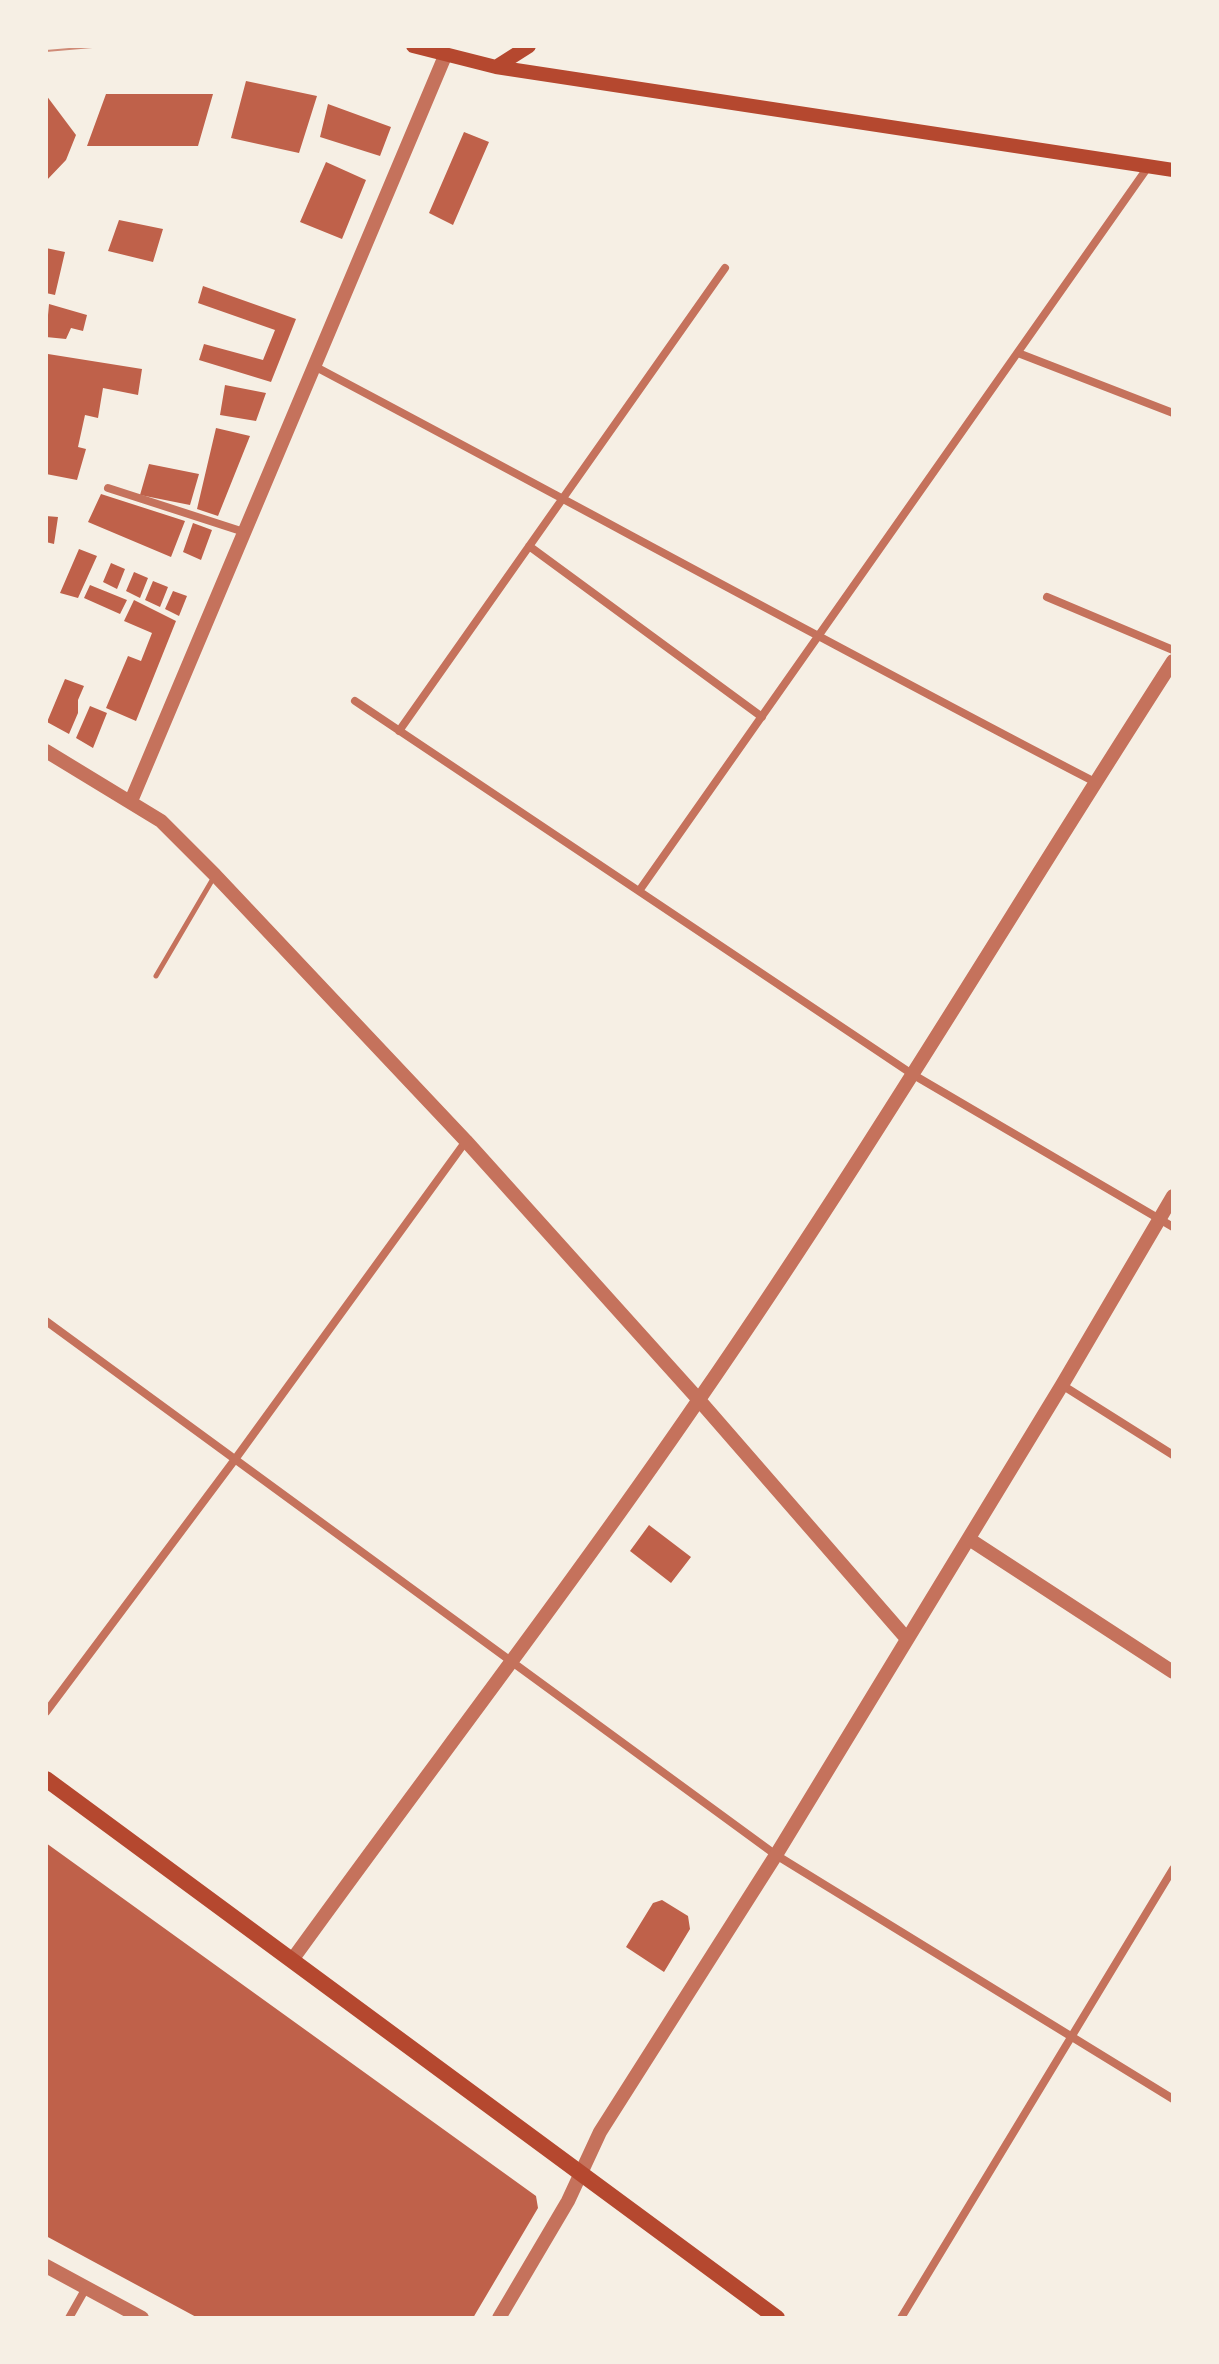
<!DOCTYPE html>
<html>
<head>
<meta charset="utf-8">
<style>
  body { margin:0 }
  #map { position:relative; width:1219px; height:2364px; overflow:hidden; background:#f6efe4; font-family:Montserrat,sans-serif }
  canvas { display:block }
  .frame { position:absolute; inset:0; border:48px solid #f6efe4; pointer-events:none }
</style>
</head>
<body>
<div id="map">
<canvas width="1219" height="2364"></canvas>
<div class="frame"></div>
</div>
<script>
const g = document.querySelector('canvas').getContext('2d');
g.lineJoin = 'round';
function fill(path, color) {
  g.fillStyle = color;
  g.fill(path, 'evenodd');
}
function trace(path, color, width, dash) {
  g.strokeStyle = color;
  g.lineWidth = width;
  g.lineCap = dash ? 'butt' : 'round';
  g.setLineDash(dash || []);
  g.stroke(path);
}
fill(new Path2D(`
  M246 81 317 96 299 153 231 138Z
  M106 94H213L198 146H87Z
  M46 95 76 135 66 160 46 181Z
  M328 104 391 127 380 156 320 137Z
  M464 132 489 142 453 225 429 213Z
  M326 162 366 180 342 239 300 222Z
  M119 220 163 229 153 262 108 251Z
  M46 248 65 252 55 295 46 293Z
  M203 286 296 319 271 382 199 360 204 344 263 360 275 330 198 303Z
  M49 304 87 315 83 331 71 328 66 339 46 337Z
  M48 354 142 369 138 395 103 388 98 418 85 415 78 447 86 449 77 480 46 474Z
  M225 385 266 393 256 421 220 415Z
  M216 428 250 436 218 516 197 509Z
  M149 464 199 474 190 505 140 495Z
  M101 494 185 521 171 557 88 522Z
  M46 516 58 517 54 544 46 542Z
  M193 523 212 530 201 560 183 552Z
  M79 549 97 556 78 598 60 593Z
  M111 563 125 569 117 589 103 582Z
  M134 572 148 578 140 598 126 591Z
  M153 581 168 587 160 607 145 600Z
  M90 585 127 600 120 614 84 598Z
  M173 591 187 596 179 616 165 609Z
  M134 600 176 621 136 721 106 708 128 656 141 661 152 633 124 621Z
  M65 679 84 686 78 700V713L69 734 47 722Z
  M90 706 107 713 93 748 76 738Z
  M649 1525 691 1557 671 1583 630 1551Z
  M46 1843 536 2196 538 2208 473 2318H198L46 2236Z
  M662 1900 688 1916 690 1929 664 1972 626 1947 653 1903Z`), '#bf614a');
trace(new Path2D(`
  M156 976 214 877`), '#c5725c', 5);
trace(new Path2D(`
  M1018 353 1173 413
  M314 366C575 504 833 646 1095 782
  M108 488 244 532
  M529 546 762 717
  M1047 597 1173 650
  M355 701 912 1074 1173 1227
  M399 731 725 268
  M639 891 1148 167
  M46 1321 776 1855 1173 2099
  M1062 1385 1173 1455
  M46 1712 236 1458 466 1141
  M69 2318 86 2288
  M901 2318 1173 1869`), '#c5725c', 8);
trace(new Path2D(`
  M46 751 161 821 215 875 466 1141 699 1400 907 1639
  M131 801 445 56
  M969 1539 1173 1672
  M292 1960C427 1773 569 1589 700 1398 866 1158 1015 906 1173 661
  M46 2266 142 2318
  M499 2318 568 2201 600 2132 776 1855 1062 1385 1173 1196`), '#c5725c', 14);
trace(new Path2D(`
  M413 46 496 67 1173 170
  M496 67 529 46`), '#b5482f', 14);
trace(new Path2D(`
  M46 1779 777 2318`), '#b5482f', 16);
trace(new Path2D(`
  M46 51 104 46`), '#cf8b77', 2);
</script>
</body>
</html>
